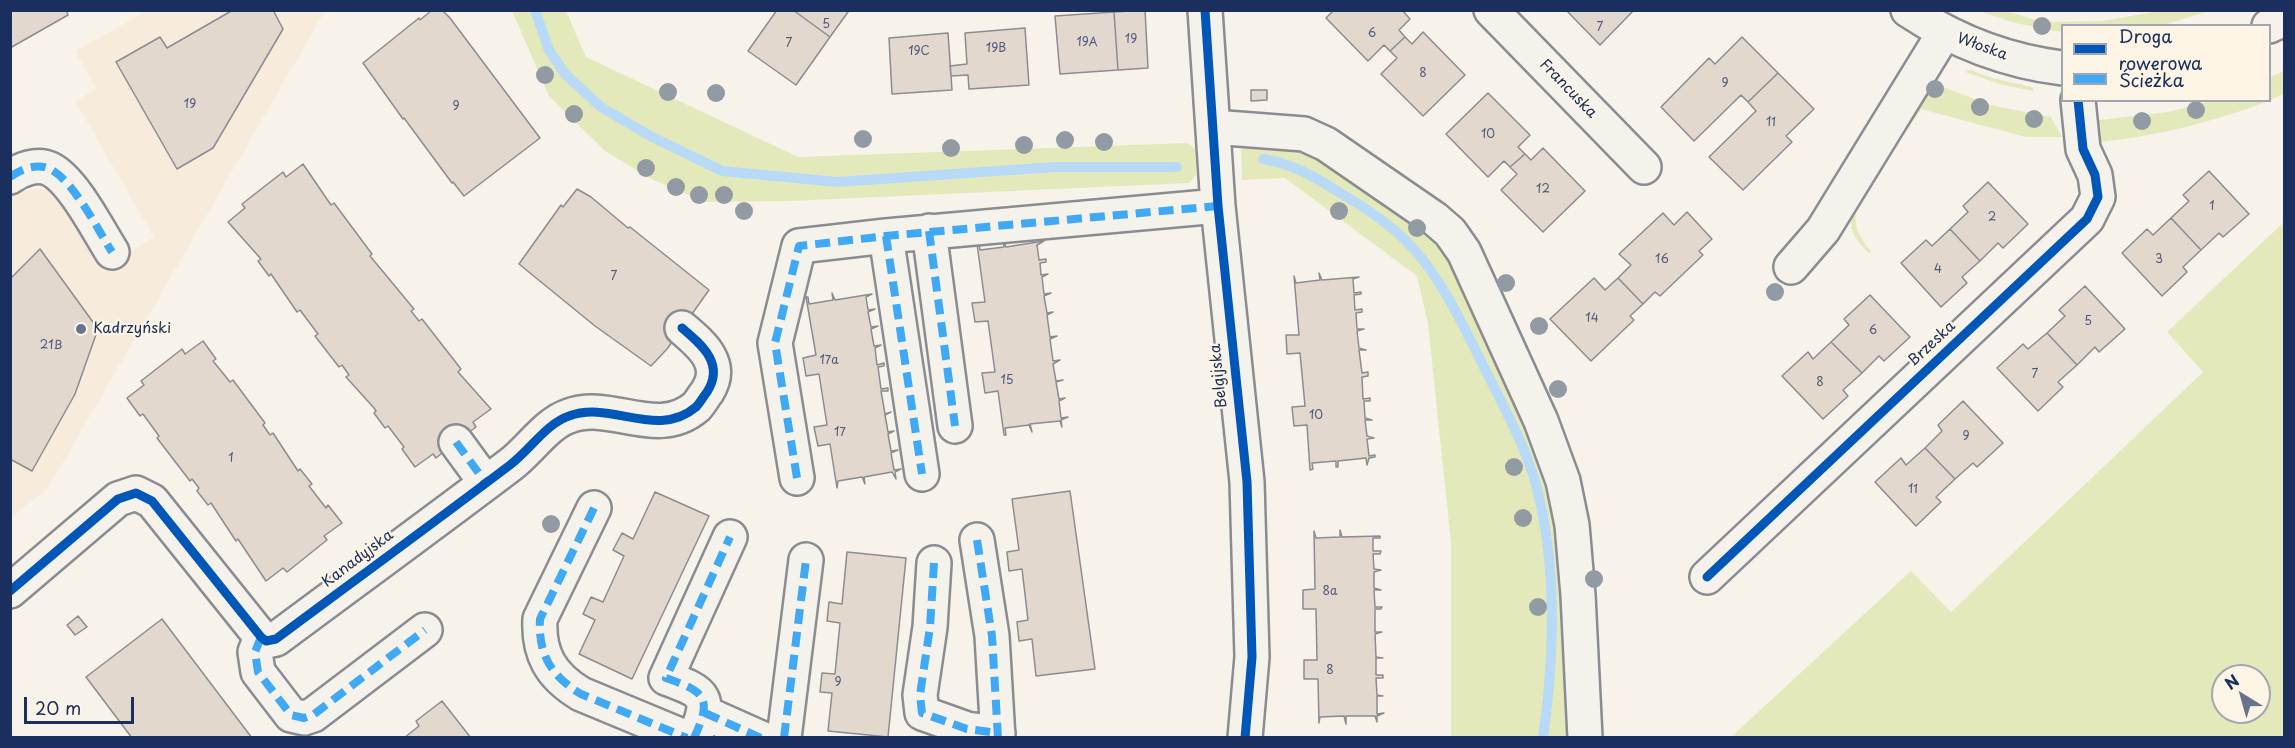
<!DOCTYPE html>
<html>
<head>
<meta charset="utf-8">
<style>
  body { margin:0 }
  #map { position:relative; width:2295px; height:748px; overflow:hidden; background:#f7f3ea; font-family:"Playpen Sans",sans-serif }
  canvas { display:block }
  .frame { position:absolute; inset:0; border:12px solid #1b2f5e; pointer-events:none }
  .legend { position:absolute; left:2061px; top:24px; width:210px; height:78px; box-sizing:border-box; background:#fcf5e5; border:2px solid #a2a6af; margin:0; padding:8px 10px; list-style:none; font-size:18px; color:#1b2f5e }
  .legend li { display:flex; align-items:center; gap:12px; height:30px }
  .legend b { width:30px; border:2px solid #a2a6af }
  .north { position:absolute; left:2211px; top:664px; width:60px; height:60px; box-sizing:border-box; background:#fcf5e5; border:2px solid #a2a6af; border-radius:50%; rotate:323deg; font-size:16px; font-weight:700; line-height:24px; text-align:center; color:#1b2f5e }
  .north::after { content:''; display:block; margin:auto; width:21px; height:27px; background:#68748f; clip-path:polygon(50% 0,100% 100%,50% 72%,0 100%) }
  .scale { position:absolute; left:24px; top:697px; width:110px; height:27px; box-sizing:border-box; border:3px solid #1b2f5e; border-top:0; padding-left:8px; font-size:18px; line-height:21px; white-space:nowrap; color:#1b2f5e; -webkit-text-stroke:4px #fcf5e5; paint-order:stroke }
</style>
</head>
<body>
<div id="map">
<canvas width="2295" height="748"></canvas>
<div class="frame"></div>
<ul class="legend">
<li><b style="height:8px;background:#0057b8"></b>Droga rowerowa</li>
<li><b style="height:8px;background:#3fa9f5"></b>Ścieżka</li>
</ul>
<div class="north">N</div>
<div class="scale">20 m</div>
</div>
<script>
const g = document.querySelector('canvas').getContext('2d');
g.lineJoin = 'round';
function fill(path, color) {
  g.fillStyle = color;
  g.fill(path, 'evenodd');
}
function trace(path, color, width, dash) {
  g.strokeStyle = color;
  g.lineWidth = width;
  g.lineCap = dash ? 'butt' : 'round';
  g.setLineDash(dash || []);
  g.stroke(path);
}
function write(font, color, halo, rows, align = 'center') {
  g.font = font + ' "Playpen Sans",sans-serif';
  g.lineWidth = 4.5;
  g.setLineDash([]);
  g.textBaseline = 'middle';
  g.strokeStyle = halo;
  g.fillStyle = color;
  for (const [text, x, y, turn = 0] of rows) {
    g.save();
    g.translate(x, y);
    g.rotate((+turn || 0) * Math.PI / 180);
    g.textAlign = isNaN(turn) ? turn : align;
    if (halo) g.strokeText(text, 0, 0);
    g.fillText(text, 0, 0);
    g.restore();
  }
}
fill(new Path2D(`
  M147 11H325L47 490 11 517V197L22 190 39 189 50 192 66 206 103 267 154 237 75 101 96 89 75 51Z`), '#f7ebdb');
fill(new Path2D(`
  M512 11H566L586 57 798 157 1188 143 1195 149 1196 175 1189 183 790 201 705 202 651 179 605 151 549 96Z
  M1979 11H2007L2042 22 2103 21 2159 11H2209L2164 25 2062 26V32L2015 23Z
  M1970 70 1992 78 2032 87 2034 91 2003 85 1965 72Z
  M2284 71V94L2270 100V77Z
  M1933 83 1990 105 2051 117 2062 137H2026L1921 109 1858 202C1852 223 1857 235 1871 251L1869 253C1854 239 1848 229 1852 208Z
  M2210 101H2269C2213 122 2158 136 2099 142V120L2168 112Z
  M1300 139 1447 239 1560 494 1573 737H1451V543L1428 324 1417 276 1285 178 1242 180 1241 141Z
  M2284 222V737H1731L1911 571 1951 612 2203 372 2167 332ZM2223 676H2259V712H2223Z`), '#e4e9bb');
trace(new Path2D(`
  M535 10 549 50 565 74 601 107 650 136 722 171 837 182 1055 167H1177
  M1263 159C1291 163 1313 176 1337 191 1356 202 1376 215 1393 229 1438 266 1463 326 1489 377 1507 413 1527 450 1537 489 1557 567 1554 659 1543 738`), '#b9daf6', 10);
const building = new Path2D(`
  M10 10H66L68 15 10 48Z
  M233 10H273L283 29 213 148 177 169 116 62 160 37 167 48Z
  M432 10H442L450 18 540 138 464 196 453 182 452 183 404 118 403 119 363 63 419 18 420 20Z
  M777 10H793L830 37 796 85 748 51Z
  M793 10H845L848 12 830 37Z
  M1145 10 1148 68 1118 70 1114 12Z
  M1334 10H1402L1410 19 1399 30 1405 37 1390 51 1384 45 1368 61 1326 18Z
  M1566 10H1634L1600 45Z
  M1114 12 1118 70 1060 74 1055 16Z
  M1025 28 1029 85 969 89 968 75 951 76 950 66 967 64 965 33Z
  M1423 32 1465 75 1423 116 1381 74 1397 58 1390 51 1405 37 1412 44Z
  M948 33 952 90 892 94 889 38Z
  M1742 37 1778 73 1748 102 1741 95 1694 141 1661 107 1709 58 1715 64Z
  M1778 73 1814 109 1786 136 1792 142 1743 190 1709 157 1756 111 1748 102Z
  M1251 90H1267V100L1251 101Z
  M1488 93 1530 135 1518 147 1525 154 1510 167 1504 161 1488 177 1446 134Z
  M1543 148 1585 191 1543 232 1501 190 1517 174 1510 167 1525 154 1531 160Z
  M303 164 331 205 334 203 372 254 370 256 414 309 411 311 419 321 422 319 461 369 458 372 491 409 473 422 476 427 456 442 436 458 433 454 415 467 402 449 404 447 388 426 385 428 374 413 376 411 374 408 346 377 349 375 342 365 339 367 315 336 318 334 300 310 297 312 271 274 269 276 258 261 261 259 228 222 245 208 242 204 283 172 286 177Z
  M2209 171 2249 214 2223 237 2219 233 2201 250 2171 218 2189 201 2183 195Z
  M1988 182 2028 224 2003 248 1998 243 1980 261 1950 229 1968 212 1963 206Z
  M577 189 591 197 628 228 630 227 709 290 667 349 651 366 595 326 519 264 561 205 563 207Z
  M1687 212 1712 239 1699 251 1703 255 1660 296 1655 292 1643 304 1618 278 1631 265 1619 254 1663 213 1674 225Z
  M2171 218 2201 250 2183 267 2187 272 2162 296 2122 253 2147 229 2153 235Z
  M1950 229 1980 261 1962 277 1967 283 1941 307 1901 263 1926 240 1932 246Z
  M1003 240 1006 247 1044 241 1037 245 1039 260 1046 259V262L1040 263 1041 275 1048 274 1042 277 1044 294 1051 293 1044 296 1047 313 1053 312 1047 315 1050 337 1057 336 1050 339 1053 361 1060 360 1053 364 1056 381 1063 380 1056 382 1059 399 1065 398 1059 401 1061 418 1068 417 1061 420 1062 427 1060 421 1030 424 1032 432 1029 425 1005 428 1006 435H1004L998 391 985 393 982 373 995 372 988 321 975 322 972 303 985 302 977 244 979 243 980 250 1004 247Z
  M40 249 98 329 75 394 32 471 10 459V279Z
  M1319 273 1322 280 1359 277 1353 279 1354 293 1361 292V294L1354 295 1355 310 1362 309V312L1356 313 1357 329H1364L1357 331 1359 348 1366 350H1359L1362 373 1368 372V376L1362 377 1363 399 1370 398V401H1364L1365 418 1372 420H1365L1367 436 1374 438 1367 439 1369 456 1375 455V457L1369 458 1367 465 1366 458 1338 461V467H1336V461L1312 463 1313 469 1310 470 1307 425 1294 426 1292 407 1305 406 1300 353 1287 354 1286 335H1299L1294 276 1296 283 1320 280Z
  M1594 278 1605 290 1618 278 1643 304 1630 316 1634 320 1591 361 1550 319Z
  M2085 286 2125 329 2099 352 2095 347 2077 365 2047 333 2065 316 2059 310Z
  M832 293 835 300 872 294 866 297 868 310 875 309 868 312 871 327 878 326 871 329 874 346 881 345 875 348 877 365 884 363V366L878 367 881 389 888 388V391H881L885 414 891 412 885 415 888 432 894 431 888 434 891 451 898 450 891 453 894 470 901 469 895 472 896 479 892 472 864 477 865 484 862 477 838 481 837 488 830 444 818 446 814 427 827 425 819 374 806 376 803 358 816 355 806 297H808L809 304 833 300Z
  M1870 295 1910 337 1884 361 1879 356 1862 373 1831 342 1849 325 1844 319Z
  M2047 333 2077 365 2058 382 2063 387 2038 411 1997 368 2023 344 2028 349Z
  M203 341 216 359 213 361 230 382 233 380 265 423 263 425 270 435 273 433 298 471 300 469 312 484 309 486 326 508 328 505 342 523 324 536 327 540 287 572 283 568 266 581 238 539 236 541 211 503 208 505 197 491 199 488 192 479 190 481 157 438 159 436 143 414 140 416 127 398 144 385 141 381 182 349 185 354Z
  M1831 342 1862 373 1843 390 1848 396 1823 419 1782 376 1808 352 1813 359Z
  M1963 401 2003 443 1977 467 1973 463 1955 479 1925 448 1942 431 1938 425Z
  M1925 448 1955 479 1936 497 1941 502 1916 526 1875 482 1901 458 1906 465Z
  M1070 491 1095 669 1036 676 1032 639 1019 641 1017 622 1028 620 1022 569 1009 571 1007 552 1019 550 1012 499Z
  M655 492 709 516 632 679 579 654 595 620 583 614 591 597 603 602 624 556 613 550 622 533 633 539Z
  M1340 530 1342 537 1380 536V538H1373V551H1381L1380 554H1373L1374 569 1381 570 1374 572V588L1381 590H1374L1375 607H1382L1381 609H1375V632H1382L1375 634 1376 657 1383 658H1376V675H1383V678H1376L1377 695 1383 696H1377V714L1384 713 1377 716V722L1375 716H1346V724L1344 716 1320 717 1319 723 1318 679H1304V660H1317L1316 609H1303V590L1315 589 1314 531 1316 538 1340 537Z
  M847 552 906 558 888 737 828 731 832 693 820 692 822 673 835 674 840 623 827 621 829 602 842 604Z
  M78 616 87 627 75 635 67 625Z
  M162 619 252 738H132L86 677Z
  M442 701 471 738H404L419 726 416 721Z`);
fill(building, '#e3d8cd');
trace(building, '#8a8c91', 1.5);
const minor = new Path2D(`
  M1205 10 1218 206 1247 482 1252 657 1245 738
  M1491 10 1644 167
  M1908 10C1956 42 2006 61 2062 68
  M2269 26 2284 19
  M1213 127 1304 134 1326 144 1435 219 1450 232 1464 252 1541 421 1563 481 1572 525 1578 595 1585 738
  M10 177C21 169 37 163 50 169 73 180 98 230 112 252
  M929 231 955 426
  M886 236 922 474
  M1791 267 1823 230 1944 33
  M456 442 486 483
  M797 478 775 343 799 246 886 236 1218 206
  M594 508 540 619C538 654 551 676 581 694L687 738
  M977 540 992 636 998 738
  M934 563 930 627 920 695 922 713 967 729 998 733
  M1707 577 2087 219 2098 197 2095 175 2083 149 2078 100
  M10 591 118 499 136 493 152 501 261 637 266 641 276 639C354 581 432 524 510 465 529 451 547 423 569 416 611 400 657 440 696 407 700 403 703 397 707 392 725 364 702 345 682 328
  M261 637 255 652 258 672 291 715 304 718 313 715 425 630
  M705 713 761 738
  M694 738C713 697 705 692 666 678L730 537
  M784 738 806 560`);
trace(minor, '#8a8c91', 38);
trace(minor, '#f5f2ec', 33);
trace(new Path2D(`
  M10 177C21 169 37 163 50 169 73 180 98 230 112 252
  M929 231 955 426
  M886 236 922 474
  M456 442 486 483
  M797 478 775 343 799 246 886 236 1218 206
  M594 508 540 619C538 654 551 676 581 694L687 738
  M977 540 992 636 998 738
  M934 563 930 627 920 695 922 713 967 729 998 733
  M261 637 255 652 258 672 291 715 304 718 313 715 425 630
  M705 713 761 738
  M694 738C713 697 705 692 666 678L730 537
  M784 738 806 560`), '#3fa9f5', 8, [15, 8]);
trace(new Path2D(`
  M1205 10 1218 206 1247 482 1252 657 1245 738
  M1707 577 2087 219 2098 197 2095 175 2083 149 2078 100
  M10 591 118 499 136 493 152 501 261 637 266 641 276 639C354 581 432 524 510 465 529 451 547 423 569 416 611 400 657 440 696 407 700 403 703 397 707 392 725 364 702 345 682 328`), '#0057b8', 9);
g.fillStyle = '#929ba3';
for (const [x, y] of [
  [2042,26],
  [545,75],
  [1935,89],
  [668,92],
  [716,93],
  [1980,107],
  [2196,110],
  [574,114],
  [2034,119],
  [2142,121],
  [863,139],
  [1065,140],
  [1104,142],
  [1024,145],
  [951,148],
  [646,168],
  [676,187],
  [699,195],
  [724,195],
  [744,211],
  [1339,211],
  [1417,228],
  [1506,283],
  [1775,292],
  [1539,326],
  [1558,389],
  [1514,467],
  [1523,518],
  [551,524],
  [1594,579],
  [1538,607]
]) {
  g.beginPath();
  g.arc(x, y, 9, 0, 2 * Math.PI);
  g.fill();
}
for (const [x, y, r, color] of [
  [81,329,6,"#68748f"]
]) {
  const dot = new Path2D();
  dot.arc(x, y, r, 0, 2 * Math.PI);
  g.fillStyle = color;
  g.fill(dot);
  trace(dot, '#fcf5e5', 2);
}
write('12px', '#4d597a', null, [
  ["5",826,25],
  ["7",1600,28],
  ["6",1372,34],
  ["19",1131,40],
  ["19A",1087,43],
  ["7",789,44],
  ["19B",996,49],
  ["19C",919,52],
  ["8",1423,74],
  ["9",1725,84],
  ["19",190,105],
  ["9",456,107],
  ["11",1771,123],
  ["10",1488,135],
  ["12",1543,190],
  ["1",2212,207],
  ["2",1992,218],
  ["16",1662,260],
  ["3",2159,260],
  ["4",1938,270],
  ["7",614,277],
  ["14",1592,319],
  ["5",2088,322],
  ["6",1873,331],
  ["21B",51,346],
  ["17a",829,361],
  ["7",2035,375],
  ["15",1007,381],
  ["8",1820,383],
  ["10",1316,416],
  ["17",840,433],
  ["9",1966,437],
  ["1",231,459],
  ["11",1913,490],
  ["8a",1330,592],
  ["8",1330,671],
  ["9",838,683]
]);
write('15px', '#1b2f5e', '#fcf5e5', [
  ["Włoska",1982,47,20],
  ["Francuska",1568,89,46],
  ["Brzeska",1932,344,-43],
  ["Belgijska",1219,376,-96],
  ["Kanadyjska",358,559,-37]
]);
write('15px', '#1b2f5e', '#fcf5e5', [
  ["Kadrzyński",93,329]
], 'left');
</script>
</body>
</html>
